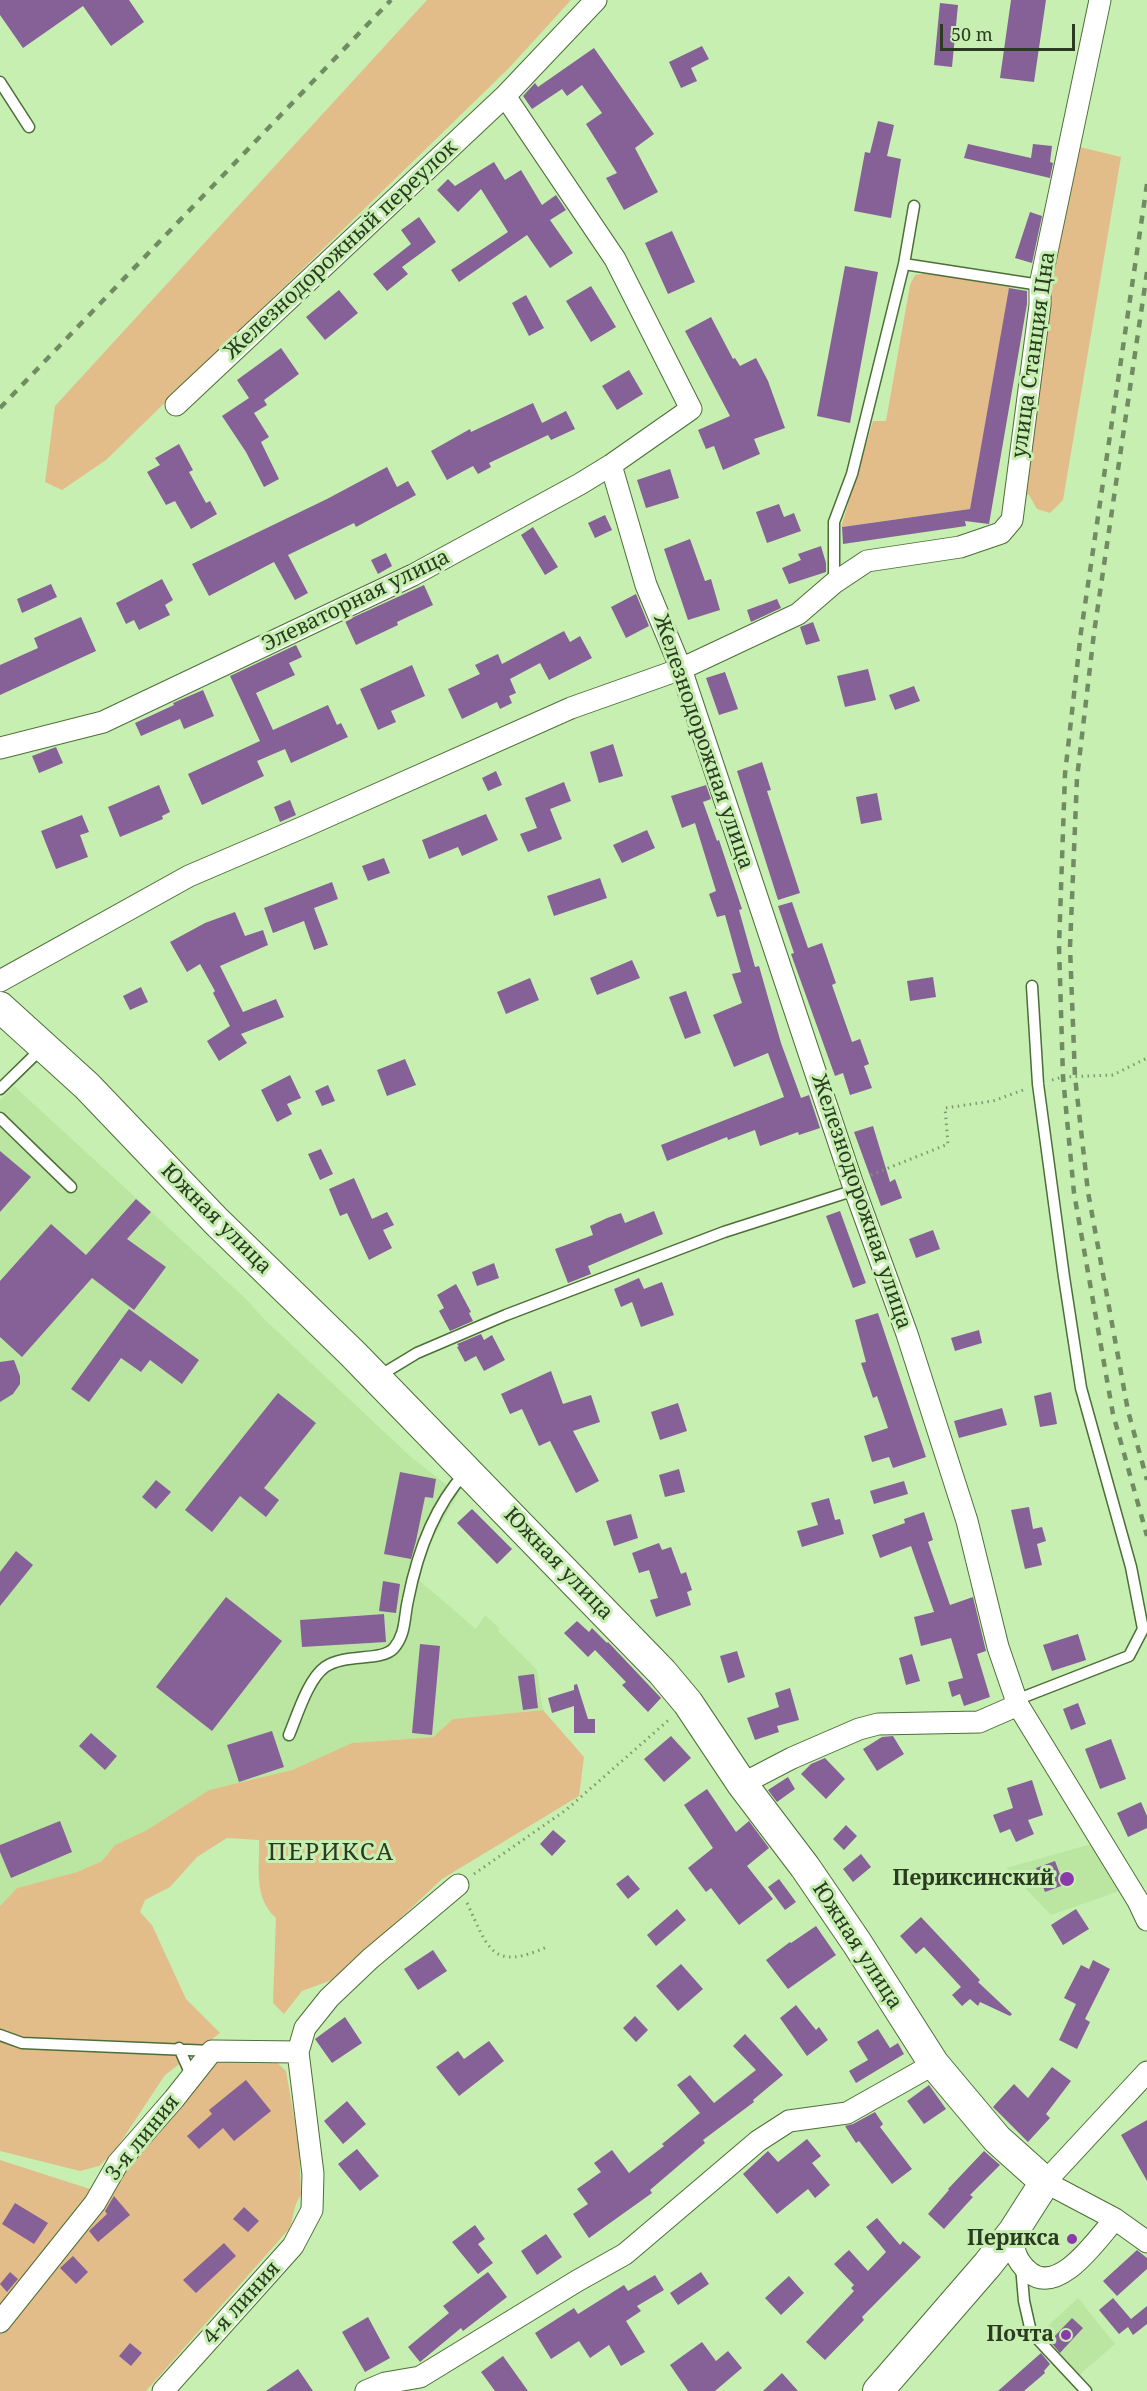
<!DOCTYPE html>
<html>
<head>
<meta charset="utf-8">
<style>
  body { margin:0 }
  #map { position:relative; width:1147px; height:2391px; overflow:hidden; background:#c7efb1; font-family:"Noto Serif",serif }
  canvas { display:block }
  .scale { position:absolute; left:940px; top:24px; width:135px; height:27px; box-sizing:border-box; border:3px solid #2b3b22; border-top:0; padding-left:8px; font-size:18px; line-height:21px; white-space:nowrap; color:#2b3b22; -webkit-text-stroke:4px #c7efb1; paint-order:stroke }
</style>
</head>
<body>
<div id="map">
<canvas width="1147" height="2391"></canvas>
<div class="scale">50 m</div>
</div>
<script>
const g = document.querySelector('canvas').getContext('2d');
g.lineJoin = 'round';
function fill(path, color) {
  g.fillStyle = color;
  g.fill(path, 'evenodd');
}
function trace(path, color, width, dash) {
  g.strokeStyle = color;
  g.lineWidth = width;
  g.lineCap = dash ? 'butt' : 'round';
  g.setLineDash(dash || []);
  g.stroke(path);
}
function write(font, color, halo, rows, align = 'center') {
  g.font = font + ' "Noto Serif",serif';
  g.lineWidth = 6;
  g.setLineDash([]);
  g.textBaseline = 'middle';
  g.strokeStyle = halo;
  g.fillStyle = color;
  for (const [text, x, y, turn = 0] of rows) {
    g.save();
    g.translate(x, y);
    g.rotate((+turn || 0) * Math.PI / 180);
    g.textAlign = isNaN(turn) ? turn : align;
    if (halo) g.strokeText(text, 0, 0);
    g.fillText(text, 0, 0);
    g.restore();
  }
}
fill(new Path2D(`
  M14 1086 246 1299 263 1318 411 1457 458 1494 424 1554 420 1581 476 1629 485 1615 500 1629 498 1631 537 1670 543 1710 453 1719 433 1737 352 1743 292 1770 209 1790 147 1830 115 1845 102 1861 77 1872 17 1888 0 1906V1100Z
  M1095 1843 1125 1889 1051 1915 1006 1868Z
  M1078 2298 1115 2344 1078 2376 1038 2335Z`), '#bae6a1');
fill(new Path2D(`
  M427 0H571L509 68 106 460 62 490 45 482 55 406Z
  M1080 147 1121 157 1063 500 1050 513 1037 509 1029 495 1021 493 1045 288Z
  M927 273 1010 287 970 509 841 527 873 421H886L910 285 915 275Z
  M543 1710 584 1757 579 1796 442 1879 337 1978 302 1991 284 2014 273 2003 276 1918C253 1897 260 1869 259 1840L227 1838 197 1857 170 1887 145 1900 140 1912 152 1925 186 1999 220 2033 165 2075 114 2152 99 2166 80 2171 0 2151V1906L17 1888 77 1872 102 1861 115 1845 147 1830 209 1790 292 1770 352 1743 433 1737 453 1719Z
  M269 2055 286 2071 299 2145 301 2195C293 2205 294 2218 289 2229L146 2391H0V2160L93 2190 203 2060Z`), '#e3bd89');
fill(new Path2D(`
  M0 0H129L144 22 111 46 83 6 23 48 0 15Z
  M1011 0H1046L1034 82 1000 78Z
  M940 3 958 5 952 67 934 65Z
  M702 46 709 59 691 68 697 81 681 88 669 62Z
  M594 48 654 134 635 148 658 192 624 210 606 178 617 173 586 124 602 113 582 85 567 96 562 89 532 109 523 96 535 83 538 87Z
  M878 121 894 125 887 156 901 159 891 218 854 211 865 152 870 153Z
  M968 144 1031 158 1033 144 1052 146 1050 162 1053 163 1050 178 964 158Z
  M494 162 505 180 521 170 542 205 556 195 566 210 550 220 573 253 550 268 527 235 459 282 451 270 508 232 481 189 458 212 437 190 448 179 455 186Z
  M1030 212 1042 216 1032 263 1015 258Z
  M419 217 436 242 402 267 408 274 387 291 373 274 411 244 401 230Z
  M672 231 695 282 668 294 645 243Z
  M845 266 878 272 850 423 817 416Z
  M591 286 616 327 591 342 566 301Z
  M1009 288 1027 291V304L989 524 965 521 966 526 843 544 842 527 970 509Z
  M339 290 358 313 325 340 306 317Z
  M526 295 544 328 529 336 512 303Z
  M711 317 733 359 735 358 740 366 756 358 768 381 785 428 754 439 760 454 723 470 714 446 706 449 698 430 730 416 685 331Z
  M281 348 299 374 264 400 267 405 254 413 269 437 261 442 279 479 264 487 246 452 222 416 249 398 237 380Z
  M629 370 643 394 617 410 602 386Z
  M533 403 542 423 566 411 575 429 551 440 548 435 489 463 491 467 478 474 473 466 447 480 431 451 470 429 471 432Z
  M179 444 193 470 189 472 206 503 210 501 217 514 191 529 175 501 166 505 147 472 160 465 155 458Z
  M387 467 397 487 408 481 416 495 356 527 354 523 288 555 308 593 295 600 274 562 209 596 192 564 327 499Z
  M670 469 679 498 646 508 637 480Z
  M779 504 784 517 794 513 801 531 767 543 756 512Z
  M605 515 612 530 595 538 588 523Z
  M533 527 558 567 545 575 521 535Z
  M690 539 705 581 711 579 720 610 688 620 664 549Z
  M821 546 826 563V572L789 584 782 568 801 560 798 554Z
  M386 553 392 566 378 574 371 560Z
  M162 579 173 600 165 605 170 615 139 630 134 620 126 624 116 603Z
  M51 584 57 597 22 613 17 599Z
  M424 585 433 605 397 622 398 625 356 645 345 621Z
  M636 594 649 626 626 638 611 607Z
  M777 599 781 608 751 622 747 610Z
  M81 617 96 651 0 695V665L38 648 34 638Z
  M813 622 820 641 806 645 800 627Z
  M564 631 570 642 580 636 592 658 549 680 540 663 510 679 516 693 509 696 512 703 500 709 497 702 462 719 448 689 480 674 475 665 498 654 502 664Z
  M296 645 302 657 289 663 295 675 256 693 273 730 328 705 337 725 341 723 348 737 291 763 285 749 257 761 264 776 202 805 188 774 260 741 230 676Z
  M412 665 425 696 391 711 396 722 378 730 360 689Z
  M868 669 876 700 845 707 837 676Z
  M725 672 738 709 719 715 706 678Z
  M914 686 920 701 895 710 889 695Z
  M203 690 214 716 184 729 180 719 141 736 135 723 174 705 173 703Z
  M613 744 623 776 599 783 590 752Z
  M56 747 63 763 39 773 32 756Z
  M762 762 771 790 767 791 800 893 778 900 737 771Z
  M496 771 502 785 488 791 482 778Z
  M564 782 571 801 550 809 562 839 528 852 520 834 537 828 525 798Z
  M159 785 170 812 162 816 163 819 120 837 108 807Z
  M706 785 711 799 703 802 717 841 719 840 742 909 739 910 755 967 759 966 781 1043 801 1098 809 1095 820 1128 799 1135 798 1132 760 1146 755 1130 728 1140 727 1137 667 1161 661 1145 784 1097 768 1053 734 1067 713 1015 742 1003 732 974 741 972 725 915 717 917 709 894 716 891 695 823 682 828 671 796Z
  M877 793 882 820 861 824 856 797Z
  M290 800 296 815 280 822 274 807Z
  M486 814 498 840 462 856 458 847 429 859 422 840Z
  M82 815 89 832 80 835 88 857 56 869 41 831Z
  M647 830 655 848 622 863 613 845Z
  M384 858 390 873 368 881 362 866Z
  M600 878 607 898 554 916 547 896Z
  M332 882 338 899 314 908 328 945 314 950 304 921 273 933 264 908Z
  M792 902 808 948 822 943 836 983 832 985 852 1042 860 1039 869 1064 864 1066 872 1088 850 1095 843 1073 835 1076 791 954 794 953 778 906Z
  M235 912 245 936 263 930 268 945 220 966 243 1012 276 999 284 1017 241 1034 247 1043 219 1061 207 1041 230 1026 213 993 215 991 200 964 187 972 170 942 205 923Z
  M632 960 640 978 597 995 590 978Z
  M933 977 936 997 910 1001 907 981Z
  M530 978 539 1000 506 1014 497 992Z
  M141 987 148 1002 130 1010 123 996Z
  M686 991 701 1033 685 1039 669 997Z
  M405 1059 416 1085 387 1096 377 1070Z
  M290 1075 301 1098 287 1104 292 1114 277 1122 261 1090Z
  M328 1085 335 1101 322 1106 315 1091Z
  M873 1126 890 1182 895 1179 902 1198 881 1206 854 1132Z
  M321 1149 333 1174 320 1180 308 1154Z
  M0 1151 31 1177 0 1212Z
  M354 1178 372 1219 387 1212 394 1225 383 1230 392 1248 369 1260 347 1213 340 1216 329 1189Z
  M136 1199 151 1212 127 1239 166 1267 134 1310 92 1278 22 1357 0 1337V1281L51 1224 86 1255Z
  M654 1211 663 1234 588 1266 591 1274 568 1283 555 1249 593 1235 590 1226 607 1218 621 1213 625 1223Z
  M840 1211 866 1283 853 1288 826 1216Z
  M933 1230 940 1249 916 1258 909 1239Z
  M494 1263 499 1278 477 1286 472 1272Z
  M639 1278 644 1289 662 1282 674 1315 641 1327 632 1302 621 1307 614 1289Z
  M456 1284 471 1312 469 1313 473 1321 450 1331 439 1311 444 1308 437 1295Z
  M129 1309 199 1360 182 1384 150 1360 141 1372 121 1358 89 1402 71 1389Z
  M878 1313 926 1457 893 1468 889 1457 872 1462 864 1436 888 1428 877 1396 873 1398 861 1363 866 1362 855 1320Z
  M979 1330 982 1343 955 1351 951 1338Z
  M481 1334 484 1340 492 1335 505 1360 484 1371 476 1356 465 1362 457 1347 459 1346 457 1344Z
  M14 1360 20 1376V1384L13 1394 0 1402V1362Z
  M551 1371 563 1404 591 1395 600 1422 573 1431 599 1481 576 1493 550 1441 539 1446 522 1409 510 1414 501 1394Z
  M1051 1392 1057 1424 1040 1427 1034 1396Z
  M278 1393 316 1423 264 1488 279 1500 266 1517 240 1496 212 1532 185 1510Z
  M678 1403 687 1431 660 1440 651 1412Z
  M1002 1408 1007 1425 959 1438 954 1421Z
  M679 1469 685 1492 665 1497 659 1475Z
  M400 1472 436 1479 433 1498 425 1497 416 1541 411 1559 384 1554Z
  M156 1480 171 1492 156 1509 142 1497Z
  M904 1481 908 1494 874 1504 870 1491Z
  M829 1498 835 1520 840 1519 844 1534 802 1547 797 1531 818 1525 811 1503Z
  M1029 1507 1033 1529 1042 1527 1046 1541 1037 1544 1042 1565 1025 1569 1011 1510Z
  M472 1509 512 1549 497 1564 457 1523Z
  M924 1512 933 1540 928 1542 950 1605 973 1597 986 1651 977 1654 990 1697 964 1706 960 1694 952 1697 948 1682 963 1678 951 1638 921 1646 914 1617 934 1612 911 1546 880 1558 872 1535 905 1523 904 1519Z
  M631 1514 638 1538 614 1546 606 1521Z
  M659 1543 662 1550 671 1547 681 1574 686 1572 692 1590 687 1592 691 1605 656 1617 650 1600 658 1598 649 1570 639 1573 632 1553Z
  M16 1551 33 1565 0 1606V1572Z
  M383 1581 400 1584 396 1613 379 1611Z
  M226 1597 282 1641 212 1731 156 1687Z
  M384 1614 386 1642 302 1647 300 1620Z
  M577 1621 589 1632 592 1628 607 1643 608 1642 661 1698 648 1712 622 1685 626 1682 595 1650 588 1657 564 1633Z
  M1078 1634 1086 1660 1052 1671 1043 1645Z
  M420 1644 440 1646 432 1735 412 1733Z
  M737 1651 745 1677 728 1683 720 1656Z
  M912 1654 920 1681 906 1685 899 1658Z
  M534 1674 538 1708 523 1710 518 1676Z
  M577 1684 588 1719H595V1733H574V1706L552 1713 548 1698 574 1690V1685Z
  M790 1688 799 1720 777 1726 779 1732 755 1740 747 1718 779 1707 775 1693Z
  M1078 1703 1086 1724 1071 1730 1063 1709Z
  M272 1731 284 1767 239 1782 227 1745Z
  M91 1733 117 1756 105 1770 79 1746Z
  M671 1736 691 1758 664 1782 644 1759Z
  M893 1736 904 1754 877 1771 863 1749 882 1737Z
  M1111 1739 1126 1779 1100 1789 1085 1749Z
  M825 1758 845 1779 826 1799 801 1774 811 1764Z
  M788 1777 795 1789 777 1802 768 1790Z
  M1032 1780 1043 1815 1028 1820 1034 1834 1016 1842 1010 1829 1000 1833 993 1815 1013 1808 1007 1788Z
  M707 1789 736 1832 749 1821 769 1848 747 1866 773 1899 739 1925 711 1888 706 1892 688 1868 713 1848 684 1805Z
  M1141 1802 1147 1816V1828L1128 1837 1117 1813Z
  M60 1821 72 1852 11 1878 0 1852V1845Z
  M846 1825 857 1836 844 1850 833 1839Z
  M553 1830 566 1841 552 1856 540 1844Z
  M861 1854 871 1867 853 1882 843 1869Z
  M1055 1861 1064 1885 1045 1892 1036 1868Z
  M628 1875 640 1889 628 1899 616 1884Z
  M779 1879 796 1902 785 1910 768 1887Z
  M677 1909 686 1920 656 1946 647 1935Z
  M1076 1909 1089 1929 1063 1945 1051 1925Z
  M921 1917 980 1980 978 1982 1012 2014 1010 2016 980 2002 978 2006 970 1999 962 2006 952 1995 961 1987 924 1947 916 1954 900 1936Z
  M816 1926 836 1955 788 1989 766 1960 790 1942 791 1943Z
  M433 1950 447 1971 418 1990 404 1969Z
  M1093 1960 1110 1969 1085 2019 1090 2022 1077 2049 1059 2040 1076 2004 1064 1998 1081 1965 1089 1969Z
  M681 1964 703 1989 678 2011 656 1986Z
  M796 2005 816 2030 819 2027 828 2040 807 2056 780 2018Z
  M635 2016 648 2030 636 2042 623 2028Z
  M345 2017 362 2043 332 2063 315 2039Z
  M878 2029 890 2048 898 2043 904 2054 856 2083 849 2071 868 2060 857 2042Z
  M745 2034 783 2075 753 2100 754 2102 703 2140 705 2143 650 2190 652 2193 589 2238 573 2214 588 2204 577 2189 601 2172 594 2163 612 2150 629 2173 664 2146 662 2144 700 2113 677 2085 690 2075 714 2103 756 2070 733 2046Z
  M489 2041 504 2061 459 2096 436 2067 458 2051 464 2059Z
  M1052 2067 1071 2081 1046 2114 1050 2118 1028 2142 993 2107 1014 2084 1028 2098Z
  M246 2080 271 2111 234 2141 223 2128 199 2149 187 2136 212 2114 209 2110Z
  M929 2085 946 2109 924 2124 907 2101Z
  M347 2101 366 2124 343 2144 324 2121Z
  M875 2112 883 2124 880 2127 912 2169 892 2184 859 2141 856 2143 845 2126 853 2124Z
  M1147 2120V2181L1121 2135Z
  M807 2139 821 2156 812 2163 830 2185 815 2198 808 2189 777 2214 743 2174 768 2151 778 2162Z
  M357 2149 379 2176 360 2191 338 2164Z
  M984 2151 1000 2165 970 2195 973 2197 944 2229 928 2214 949 2190 948 2189Z
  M114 2196 130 2215 98 2242 89 2231 107 2214 105 2211Z
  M15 2203 48 2223 34 2244 2 2224Z
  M244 2207 259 2221 248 2232 233 2219Z
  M877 2218 900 2245 903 2241 921 2257 862 2317 864 2320 825 2360 806 2342 854 2291 851 2288 854 2285 834 2264 849 2250 868 2271 886 2252 866 2227Z
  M475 2225 485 2239 478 2244 493 2263 478 2274 452 2242Z
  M546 2234 562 2257 537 2275 521 2251Z
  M224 2243 236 2256 196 2293 183 2280Z
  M1137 2250 1147 2258V2269L1117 2296 1103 2281Z
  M73 2256 88 2272 76 2284 60 2268Z
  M10 2272 18 2279 7 2292 0 2284Z
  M488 2272 507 2297 463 2331 461 2328 420 2362 408 2347 449 2313 443 2306Z
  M701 2272 709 2284 678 2305 670 2293Z
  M655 2275 664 2290 637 2306 641 2311 626 2321 645 2352 621 2366 609 2345 590 2358 579 2341 551 2359 535 2333 574 2308 578 2314 624 2285 628 2291Z
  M789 2276 804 2293 781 2315 765 2298Z
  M1113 2298 1131 2319 1147 2306V2324L1133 2335 1128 2327 1119 2334 1099 2310Z
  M368 2317 390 2358 365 2372 342 2332Z
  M1072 2318 1083 2328 1060 2353 1050 2341Z
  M702 2342 716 2361 728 2351 742 2368 715 2391H688L670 2365Z
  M130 2343 142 2353 131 2366 119 2356Z
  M1041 2353 1050 2364 1044 2371 1045 2373 1024 2391H998Z
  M503 2356 528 2391H495L481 2372Z
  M298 2369 313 2391H266Z
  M782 2373 798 2391H763Z`), '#866197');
const lane = new Path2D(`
  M0 82 29 127
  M914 206 904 264 1040 285
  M834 583V522L852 474 904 264
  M0 1089 41 1049
  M0 1118 71 1187
  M379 1376 417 1353 506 1315 724 1232 855 1190
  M1016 1700 1129 1656 1143 1629 1131 1567 1081 1388 1064 1277 1038 1084 1032 986
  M289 1735C297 1716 308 1679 325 1667 345 1653 382 1662 394 1648 406 1634 404 1617 408 1600 417 1554 433 1508 465 1473
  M0 2035 22 2043 212 2051
  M179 2048 192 2077
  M1021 2266 1024 2301 1031 2332 1086 2391`);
const street = new Path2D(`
  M505 96 596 0
  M611 465 646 585 681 669 852 1182 907 1334 967 1521 998 1647 1018 1705 1138 1901 1147 1920
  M0 748 103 722 413 575 580 484 611 465 691 409 615 259 505 96 176 405
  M0 981 189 876 308 825 571 708 681 669 798 614 834 583 867 561 960 547 1001 533 1012 520 1040 305V285L1100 0
  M742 1784 792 1758 859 1729 878 1724 979 1722 1018 1705
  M1147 2072 1045 2182 1115 2219 1147 2242
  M1013 2232C1013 2249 1015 2260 1029 2272 1059 2297 1098 2238 1115 2219
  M0 2322 95 2203 118 2163 174 2099 212 2051 298 2052
  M163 2391 293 2246 312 2210 313 2174 298 2052 305 2028 329 1998 370 1959 458 1885
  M366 2391 385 2383 420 2377 577 2281 625 2254 758 2141 789 2121 847 2113 934 2064`);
const secondary = new Path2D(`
  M0 1007 87 1086 216 1221 353 1354 662 1672 688 1703 742 1784 805 1867 857 1943 934 2064 997 2139 1045 2182 1013 2232 988 2264 878 2391`);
trace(lane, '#4c6f37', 13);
trace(street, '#4c6f37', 23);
trace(secondary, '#4c6f37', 32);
trace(new Path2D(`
  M1052 1080 1063 1077 1113 1075 1147 1058
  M871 1175 948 1144 945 1108 993 1101 1026 1089
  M474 1874 566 1810 671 1718
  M467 1903C489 1950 492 1972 549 1946`), '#7d996d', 3, [1.5, 4.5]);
trace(lane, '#fff', 10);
trace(street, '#fff', 21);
trace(secondary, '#fff', 30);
trace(new Path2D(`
  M1147 184 1081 632 1065 774 1059 946 1063 1077 1074 1193 1113 1414 1147 1536
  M1147 272 1094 633 1077 778 1070 947 1075 1077 1088 1192 1128 1411 1147 1480
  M0 408 391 0`), '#718c62', 4.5, [8, 8]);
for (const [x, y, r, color] of [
  [1067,1879,8,"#8a3aaa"],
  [1072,2239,6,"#8a3aaa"],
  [1066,2335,6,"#8a3aaa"]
]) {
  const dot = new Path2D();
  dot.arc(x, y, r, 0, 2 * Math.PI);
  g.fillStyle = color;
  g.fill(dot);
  trace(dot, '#c7efb1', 2);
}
write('21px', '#2b3b22', '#c7efb1', [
  ["Железнодорожный переулок",341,250,-43],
  ["улица Станция Цна",1034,355,-82],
  ["Элеваторная улица",356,601,-26],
  ["Железнодорожная улица",703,742,71],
  ["Железнодорожная улица",861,1202,71],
  ["Южная улица",216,1219,45],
  ["Южная улица",558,1564,46],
  ["Южная улица",857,1946,57],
  ["3-я линия",143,2138,-51],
  ["4-я линия",242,2303,-48]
]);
write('bold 21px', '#2b3b22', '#c7efb1', [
  ["Периксинский",1054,1879],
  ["Перикса",1060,2239],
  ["Почта",1054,2335]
], 'right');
g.letterSpacing = '1.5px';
write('24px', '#2b3b22', '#c7efb1', [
  ["ПЕРИКСА",331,1853]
]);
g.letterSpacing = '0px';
</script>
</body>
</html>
